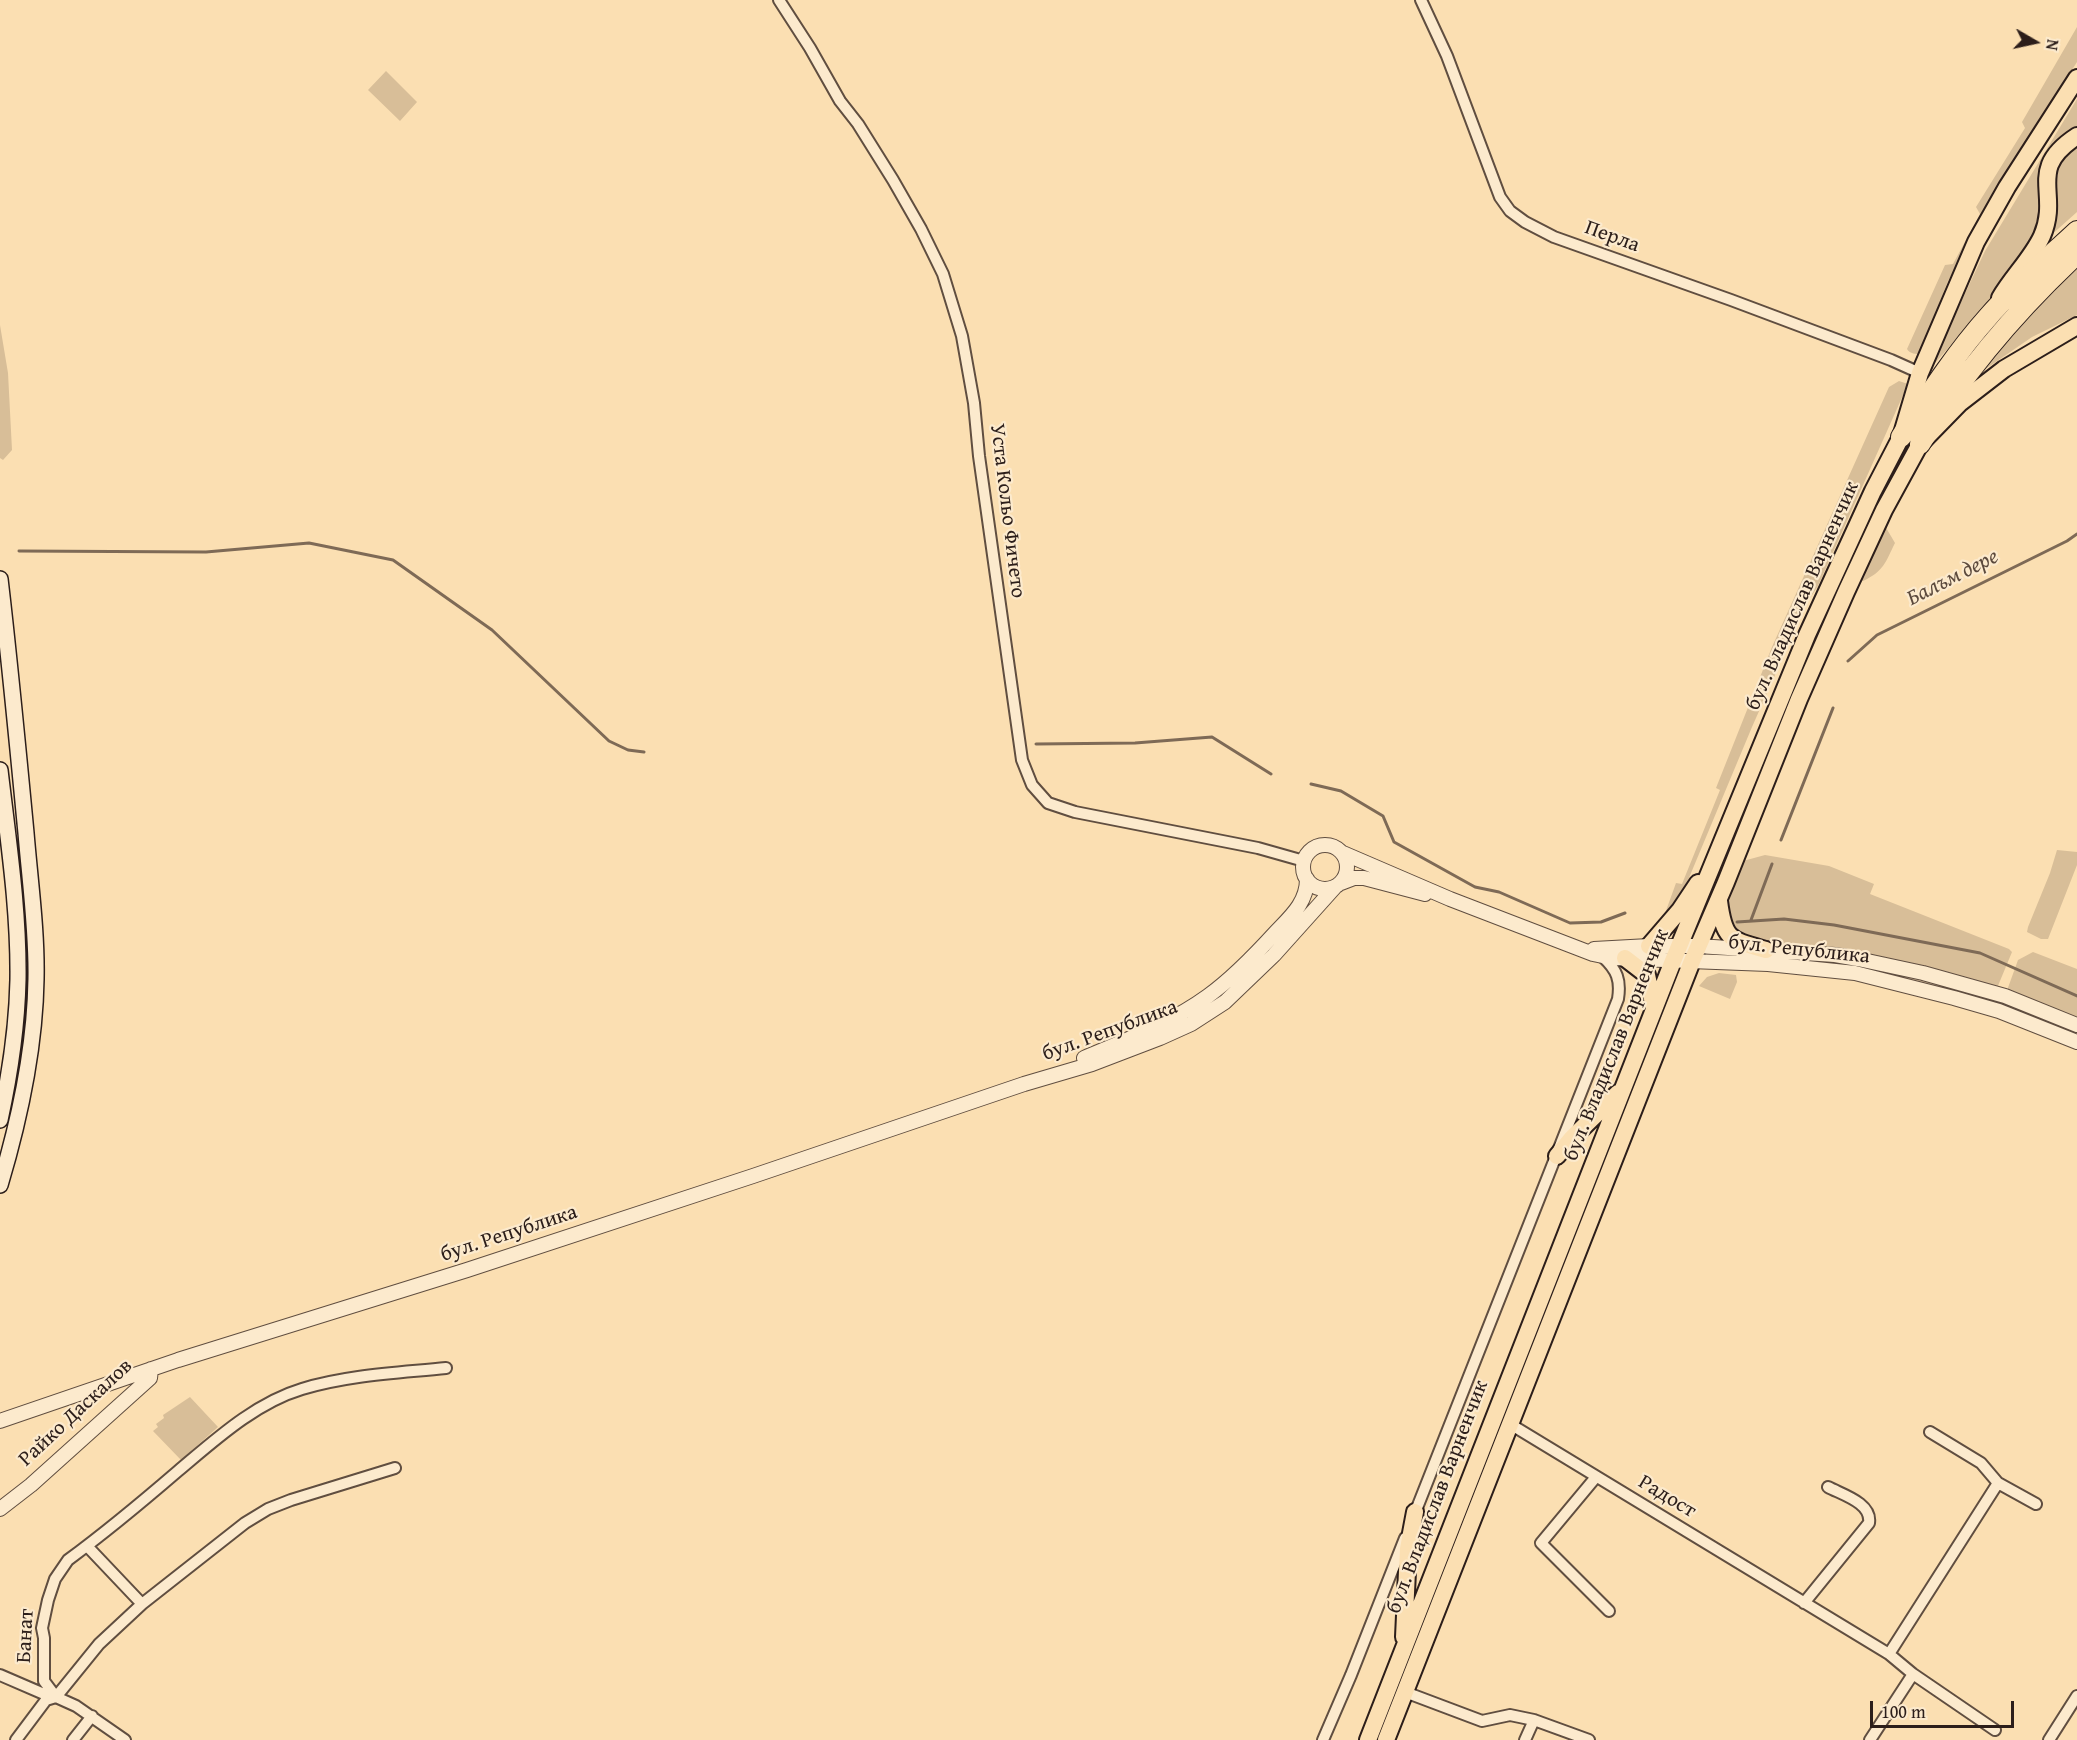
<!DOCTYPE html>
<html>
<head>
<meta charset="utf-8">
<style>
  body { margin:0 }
  #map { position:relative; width:2077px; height:1740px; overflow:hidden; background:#fbdfb2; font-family:"Gentium Book Plus",serif }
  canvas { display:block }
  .north { position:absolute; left:2005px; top:12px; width:60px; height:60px; -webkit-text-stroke:4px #fceacd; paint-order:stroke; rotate:99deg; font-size:16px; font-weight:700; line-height:24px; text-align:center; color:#2c1e1a }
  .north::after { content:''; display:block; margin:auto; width:21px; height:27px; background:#2c1e1a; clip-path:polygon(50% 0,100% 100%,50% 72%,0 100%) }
  .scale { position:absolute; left:1870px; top:1701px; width:144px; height:27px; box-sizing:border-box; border:3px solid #2c1e1a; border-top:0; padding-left:8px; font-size:18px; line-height:21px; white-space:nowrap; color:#2c1e1a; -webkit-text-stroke:4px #fceacd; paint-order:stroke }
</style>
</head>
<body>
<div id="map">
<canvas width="2077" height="1740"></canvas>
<div class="north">N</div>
<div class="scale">100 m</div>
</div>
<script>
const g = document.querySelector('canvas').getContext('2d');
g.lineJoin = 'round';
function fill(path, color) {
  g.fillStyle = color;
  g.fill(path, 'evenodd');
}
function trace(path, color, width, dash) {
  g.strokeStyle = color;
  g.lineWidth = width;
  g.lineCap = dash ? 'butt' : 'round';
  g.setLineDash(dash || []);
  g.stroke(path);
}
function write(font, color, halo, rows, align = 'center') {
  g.font = font + ' "Gentium Book Plus",serif';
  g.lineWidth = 4.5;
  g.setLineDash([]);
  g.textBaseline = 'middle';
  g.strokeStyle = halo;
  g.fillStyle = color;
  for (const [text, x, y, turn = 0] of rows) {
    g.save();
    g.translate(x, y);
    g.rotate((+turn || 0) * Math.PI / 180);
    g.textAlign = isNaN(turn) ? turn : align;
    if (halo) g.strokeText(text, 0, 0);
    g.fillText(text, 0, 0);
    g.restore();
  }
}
fill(new Path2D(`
  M2077 27V62L2032 132 1948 281 1940 301 1938 315 1921 354C1916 354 1910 354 1907 349L1945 265 1953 264 1980 214 1976 207 2025 128 2022 122Z
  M386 71 417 102 400 121 368 90Z
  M2077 99V132L2069 135 2042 199 2039 233 1993 297 1929 370 1985 251Z
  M2077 145V212L2049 237 2051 196 2057 159Z
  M2077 269V315L2032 337 1971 379 2035 305Z
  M0 325 8 373 12 450 3 460 0 458Z
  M1899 381 1908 384 1818 586 1792 626 1781 654 1779 666 1752 727 1681 897 1663 919 1676 883 1682 884 1720 790 1716 788 1772 647 1889 387Z
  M1885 526 1895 543C1885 563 1884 571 1863 581L1859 580Z
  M2057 850 2077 852V865L2048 939H2041L2027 932 2028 927 2050 873Z
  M1765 855 1829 866 1874 884 1870 894 2009 949 2012 952 1995 993 2005 996 2018 960 2033 952 2077 969V1042L1855 973 1717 962 1719 948 1742 943 1719 900 1743 861Z
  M1719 973 1736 975 1737 982 1730 999 1699 986 1707 977Z
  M190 1397 218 1427 181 1460 153 1431 158 1427 156 1424 164 1418 163 1415Z`), '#d8be98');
trace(new Path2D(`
  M19 551 206 552 309 543 393 560 492 630 609 741 628 750 644 752
  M1848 661 1877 635 2067 541 2077 534
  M1036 744 1135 743 1212 737 1271 774
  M1311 784 1341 791 1383 816 1394 842 1475 887 1499 892 1570 923 1601 922 1625 913
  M1781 840 1833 708
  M1751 920 1772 864
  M1737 922 1784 919 1834 925 1980 953 2077 996`), '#7e6a56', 3);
const minor = new Path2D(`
  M779 0 810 48 840 101 858 124 893 180 921 229 943 274 962 336 974 403 979 456 1022 760 1032 785 1048 803 1075 812 1258 848 1304 861
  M1421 0 1447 56 1500 197 1510 211 1525 222 1554 237 1731 300 1891 360 1920 373
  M1510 1424 1889 1654 1913 1674 1995 1730
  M1930 1432 1981 1463 1998 1483 2036 1504
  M395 1468 291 1500 268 1509 245 1523 142 1604 99 1644 56 1697 44 1681V1638L42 1628 48 1600 55 1579 68 1560C106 1532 142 1502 178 1471 215 1440 255 1403 302 1389 348 1375 398 1373 446 1368
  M1596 1477 1541 1543 1609 1611
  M1413 1518 1618 999C1621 980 1617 970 1603 957
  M87 1546 142 1604
  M1804 1603 1869 1523C1872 1503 1843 1495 1828 1487
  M1889 1654 1998 1483
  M0 1675 51 1697
  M1405 1692 1482 1721 1510 1715 1534 1720 1589 1740
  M16 1740 46 1700 56 1697 76 1706 125 1740
  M73 1740 92 1716
  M1323 1740 1351 1675 1405 1538
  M1525 1740 1534 1720
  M1870 1740 1913 1674
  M2049 1740 2077 1696`);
const tertiary = new Path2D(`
  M1303 867a22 22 0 1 1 44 0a22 22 0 1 1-44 0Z
  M1343 853 1450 899 1593 954 1612 958 1768 964 1855 973 1954 998 1999 1011 2077 1042
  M1341 883 1354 878H1364L1425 894
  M1594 949 1649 946H1698L1835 955 1858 959 1923 973 2005 996 2077 1025
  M1084 1058C1126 1040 1171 1023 1208 996 1233 978 1254 956 1275 933 1290 917 1307 903 1307 879
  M0 1421 178 1360 467 1270 753 1176 1024 1084 1092 1064 1160 1038 1191 1024 1225 1002 1274 955 1335 887
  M0 1509 31 1485 150 1378 151 1369`);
const secondary = new Path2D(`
  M0 579C10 664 18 749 26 833 30 882 37 931 36 979 35 1049 20 1118 0 1185
  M0 770C8 839 19 910 18 980 17 1027 10 1074 0 1120`);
const primary = new Path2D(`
  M2000 298C2012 277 2032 258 2042 236 2061 192 2025 170 2077 136
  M1719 901C1724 940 1730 940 1766 950
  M1649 946 1680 910 1698 883
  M1625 958 1647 975 1654 1008
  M1557 1156 1571 1139 1618 1093
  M1404 1637 1408 1549 1415 1512
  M1368 1740 1673 961 1807 635 1873 491 1901 437 1920 373 1976 242 2007 187 2077 78
  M1386 1740 1692 961 1726 882 1799 699 1846 592 1884 510 1920 444 1960 403 2004 369 2077 326`);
const motorway = new Path2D(`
  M1901 437C1928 396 1955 354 1988 317 2015 286 2047 259 2077 231
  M1920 444C1963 373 2016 311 2077 254`);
trace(minor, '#604e40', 14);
trace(tertiary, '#604e40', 16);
trace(secondary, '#2c1e1a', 18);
trace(primary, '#2c1e1a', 20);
trace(motorway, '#2c1e1a', 22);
trace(minor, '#fceacd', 10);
trace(tertiary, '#fceacd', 14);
trace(secondary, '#fceacd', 15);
trace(primary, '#fbdfb2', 16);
trace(motorway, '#fbdfb2', 20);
write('21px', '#2c1e1a', '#fceacd', [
  ["Перла",1612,237,20],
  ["Уста Кольо Фичето",1007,511,83],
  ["бул. Владислав Варненчик",1803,596,-66],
  ["бул. Република",1799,950,6],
  ["бул. Република",1110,1031,-20],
  ["бул. Владислав Варненчик",1617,1045,-68],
  ["бул. Република",509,1234,-18],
  ["Райко Даскалов",76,1413,-43],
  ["бул. Владислав Варненчик",1438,1497,-69],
  ["Радост",1667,1497,31],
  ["Банат",26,1636,-87]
]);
write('italic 22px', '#5c4a3d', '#fceacd', [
  ["Балъм дере",1953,578,-27]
]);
</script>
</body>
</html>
